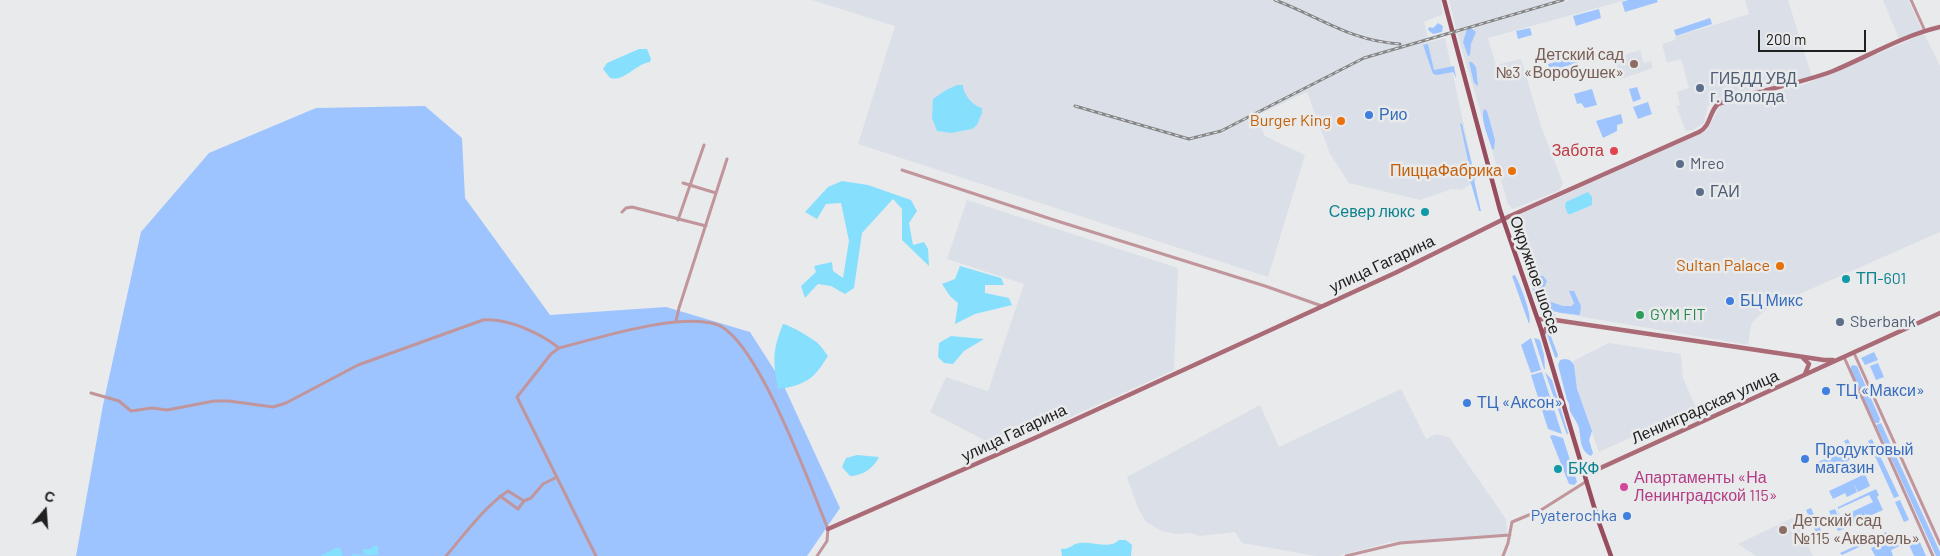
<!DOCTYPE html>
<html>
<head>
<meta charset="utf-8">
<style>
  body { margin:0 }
  #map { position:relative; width:1940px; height:556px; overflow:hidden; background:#e9eaeb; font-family:Barlow,sans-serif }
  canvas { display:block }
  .north { position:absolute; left:20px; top:486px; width:50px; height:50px; -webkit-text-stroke:4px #e9eaeb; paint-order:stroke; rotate:18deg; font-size:14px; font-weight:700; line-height:20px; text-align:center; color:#202021 }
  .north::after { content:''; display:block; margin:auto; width:18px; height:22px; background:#202021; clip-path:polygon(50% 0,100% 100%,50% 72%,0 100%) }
  .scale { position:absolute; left:1758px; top:30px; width:108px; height:22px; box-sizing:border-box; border:2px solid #202021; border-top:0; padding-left:6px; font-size:15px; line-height:18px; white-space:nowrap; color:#202021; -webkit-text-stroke:4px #e9eaeb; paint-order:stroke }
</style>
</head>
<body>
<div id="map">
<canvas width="1940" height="556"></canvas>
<div class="north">С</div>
<div class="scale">200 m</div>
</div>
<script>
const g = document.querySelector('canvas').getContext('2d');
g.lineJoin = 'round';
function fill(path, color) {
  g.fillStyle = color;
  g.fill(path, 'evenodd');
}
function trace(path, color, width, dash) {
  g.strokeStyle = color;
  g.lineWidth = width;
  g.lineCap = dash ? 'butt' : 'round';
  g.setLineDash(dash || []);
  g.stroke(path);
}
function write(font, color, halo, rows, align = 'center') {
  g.font = font + ' Barlow,sans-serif';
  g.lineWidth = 5;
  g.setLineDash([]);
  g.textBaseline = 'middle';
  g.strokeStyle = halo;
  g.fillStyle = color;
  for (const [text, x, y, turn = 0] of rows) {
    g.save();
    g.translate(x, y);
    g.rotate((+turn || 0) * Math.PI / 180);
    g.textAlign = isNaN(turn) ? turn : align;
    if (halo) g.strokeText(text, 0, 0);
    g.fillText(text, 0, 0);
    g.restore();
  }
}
fill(new Path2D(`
  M812 0H1441L1443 14 1424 22 1429 42 1445 38 1476 181 1461 190 1452 189 1420 200 1349 183 1330 154 1307 92 1256 116 1265 136 1305 155 1268 277 858 144 895 26Z
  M1449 0H1557L1456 29Z
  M1570 0H1626L1488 38 1496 65 1521 59 1542 129 1563 183 1560 190 1513 209 1508 204 1457 33Z
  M1745 0H1788L1812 77 1713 102 1708 106 1704 123 1693 130 1686 131 1676 106 1680 105 1677 92 1689 88 1681 59 1667 63 1662 44 1675 40V37L1749 14Z
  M1883 0H1908L1922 30 1899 39Z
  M1924 34 1940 66V232L1768 308 1754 320 1751 325 1748 345 1560 313 1551 311 1544 305 1515 226 1513 222 1517 216 1706 131 1720 106 1806 84Z
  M1640 50 1644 63 1651 61 1653 68 1621 79 1616 65 1617 61 1624 58V55Z
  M967 200 1178 268 1174 370 1055 424 1043 420 1044 416 1041 412 1039 421 990 443 930 412 946 377 990 392 988 391 1024 284 947 259Z
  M1609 343 1681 354 1683 378 1696 408 1599 452 1567 364Z
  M1401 389 1426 439 1436 434 1449 437 1506 519 1507 536 1390 542 1339 556H1316L1242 543 1235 532 1199 536 1190 533 1175 534 1162 531 1146 522 1138 508 1127 477 1260 405 1279 447Z
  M1794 517 1813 556H1756L1738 544Z`), '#dbe0e8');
fill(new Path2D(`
  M1628 0H1657L1658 2 1625 12 1622 2Z
  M1599 9 1601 18 1576 26 1573 16Z
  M1710 18 1712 24 1676 36 1674 30Z
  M1438 23 1443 26 1442 32 1433 34 1428 30 1429 27 1433 28Z
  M1471 28 1476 32 1471 44 1470 55 1468 56 1463 42 1467 29Z
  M1530 28 1532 35 1518 39 1516 31Z
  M1428 44 1434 70 1454 66 1456 78 1453 72 1437 75 1433 74 1423 45Z
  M1590 49 1592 50 1594 56 1593 58 1550 71 1548 64 1563 60 1562 56Z
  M1469 62H1472L1476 67 1478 86 1474 83Z
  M1637 87 1641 99 1633 102 1629 89Z
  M1592 89 1597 105 1585 108 1581 103 1577 104 1574 94Z
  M1648 102 1652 114 1638 119 1633 107Z
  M425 106 462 138 465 198 550 315 666 307 750 332 782 382 840 508 807 556H76L103 405 141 232 209 153 316 108Z
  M1484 109 1487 111 1495 140 1494 149H1492C1489 138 1480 120 1484 109Z
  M1621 114 1623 123 1617 125V131L1603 138 1596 121Z
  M1460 123 1462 124 1473 169 1472 171 1470 170Z
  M1472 176 1475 177 1474 180 1481 211H1479L1470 180Z
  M1528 269C1534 285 1538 309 1555 314L1554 316C1535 311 1533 287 1527 270Z
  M1515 275C1520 284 1533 316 1529 324L1512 276Z
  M1540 276H1543L1547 281 1543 290 1548 301 1563 306H1572L1574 303 1569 291H1574L1581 306 1580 314 1579 315C1547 311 1547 314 1536 283Z
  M1553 324 1550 334 1558 355 1557 358 1555 357 1546 332Z
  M1531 338 1541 370 1531 373 1521 345Z
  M1534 338 1540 340 1544 355 1545 369H1544Z
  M1874 352 1878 360 1865 365 1861 358Z
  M1565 359 1570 360 1574 365 1577 389 1592 431 1589 440 1593 453 1591 456C1578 450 1582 436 1578 425 1576 420 1572 416 1570 411 1569 406 1570 404 1567 400L1558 365 1560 360Z
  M1878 363 1884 377 1876 380 1870 366Z
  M1852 365 1857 366 1880 419 1879 423H1875L1850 369Z
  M1542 372 1562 434 1548 429 1531 375Z
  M1545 372 1552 380 1568 433 1567 435Z
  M1699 408 1703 416 1694 421 1689 413Z
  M1881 423 1940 552V556H1936L1876 425Z
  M1553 435 1563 438 1577 482 1574 485 1569 484 1550 436Z
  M1848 439 1856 457 1823 473 1818 462 1848 449 1844 441Z
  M1872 439 1899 496 1894 498 1868 441Z
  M1865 474 1870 486 1858 492 1854 484 1857 492 1847 497 1845 493 1833 499 1829 491Z
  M1876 489 1879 495 1877 497 1883 510 1867 517 1864 512 1866 518 1849 525 1845 519 1848 526 1845 527 1836 508 1841 517 1873 502 1869 495 1838 509V507Z
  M1900 500 1909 520 1904 522 1895 502Z
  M1811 508 1827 544 1822 546 1806 510Z
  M1835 509 1844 529 1838 531 1829 511Z
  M1886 532 1887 534 1842 555 1840 553Z
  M1900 535 1904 544 1891 550 1893 556H1875L1871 548Z
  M1919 540 1926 556H1914L1909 545Z`), '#9dc4ff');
fill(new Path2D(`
  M639 49H647L651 59 650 62C635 64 625 82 610 78L603 69 607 63Z
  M957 85H963C963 94 973 106 982 108V113L977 125 972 129 951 133 937 131 932 118 933 99 946 90Z
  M842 181 868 185 911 200 917 211 909 223 913 245 924 242 928 249 929 266 902 240V209L893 199 862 233 854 288 845 294 831 286 818 284 805 298 801 286 816 272 814 266 832 262 833 271 843 278 849 241 841 203 826 204 817 219 805 212 828 187Z
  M1588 192 1592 197V205L1571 214H1568L1565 207 1566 202Z
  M960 266 1001 278 1004 285H985V293L1009 298 1012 305 975 314 955 324 958 303 950 296 942 284 955 279Z
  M783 324C790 325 808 336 815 341 820 344 824 351 828 356 814 379 806 385 778 389 773 361 772 351 783 324Z
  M951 336 984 339 964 351 953 364 944 363 938 357 939 343Z
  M857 455 879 457C874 468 862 476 850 476L842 467 846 458Z
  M1119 540H1126L1132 545 1131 556H1062L1061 549C1072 549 1071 544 1080 543 1092 541 1109 550 1119 540Z
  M376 545 378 547V555L352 556V554L364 555 363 549H370Z
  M336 548H340L343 556H320Z`), '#87dffe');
trace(new Path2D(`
  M1911 0 1925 31
  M902 170 1054 220 1265 286 1322 306
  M683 183 716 193
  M622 212 626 208 632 207 706 226
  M678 220 704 145
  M676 321 679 308 727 159
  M559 348 551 354 517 397 596 556
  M1854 353 1940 544
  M1844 357 1933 556
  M91 393 119 401 131 411 152 408 167 410 214 401H229L273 407 286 403 358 365 483 320C508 318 540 333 559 348 599 338 676 313 715 324 756 334 811 488 828 529L827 541 817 556
  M500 496 518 509 524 501
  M446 556C465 534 483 508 508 491L524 501 531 498 543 484 557 477
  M1346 556 1400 543 1510 535
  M1503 556 1508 543 1512 522 1541 510 1587 481`), '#c1959c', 3);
trace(new Path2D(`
  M1538 319 1555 320 1824 360H1833
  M1543 334 1548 325 1554 320
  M1803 358 1809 364 1805 374
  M1585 475 1940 313
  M828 529 1037 437 1395 273 1510 216 1699 132C1711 126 1709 112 1718 104 1756 91 1796 85 1833 71 1869 56 1902 36 1940 27`), '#aa6b77', 4.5);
trace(new Path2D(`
  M1444 0 1500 210 1541 329 1598 520 1611 556`), '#974d5d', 4.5);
const rail = new Path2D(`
  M1275 0C1320 17 1350 41 1400 44
  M1075 106 1189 139 1221 131 1364 58 1563 0`);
trace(rail, '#858687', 3);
trace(rail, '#e9eaeb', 1, [4]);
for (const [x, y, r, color] of [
  [1634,64,5,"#8d6e63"],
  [1700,88,5,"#5c6f8a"],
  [1369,115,5,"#3f7fe0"],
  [1341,121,5,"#e8710a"],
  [1614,151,5,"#e0444e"],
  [1680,164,5,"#5c6f8a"],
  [1512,171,5,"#e8710a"],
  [1700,192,5,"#5c6f8a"],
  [1425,212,5,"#0f9aa8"],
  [1780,266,5,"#e8710a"],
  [1846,279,5,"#0f9aa8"],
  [1730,301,5,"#3f7fe0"],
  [1640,315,5,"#2e9e5b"],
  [1840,322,5,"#5c6f8a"],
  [1826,391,5,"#3f7fe0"],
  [1467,403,5,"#3f7fe0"],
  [1805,459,5,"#3f7fe0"],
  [1558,469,5,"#0f9aa8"],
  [1624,487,5,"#d1479c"],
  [1627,516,5,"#3f7fe0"],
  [1783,530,5,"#8d6e63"]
]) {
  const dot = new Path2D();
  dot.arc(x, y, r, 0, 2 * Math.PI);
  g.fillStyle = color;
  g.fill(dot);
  trace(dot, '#e9eaeb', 2);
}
write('16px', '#785e54', '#e9eaeb', [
  ["Детский сад",1624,55],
  ["№3 «Воробушек»",1624,73],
  ["Детский сад",1793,521,"left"],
  ["№115 «Акварель»",1793,539,"left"]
], 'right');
write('16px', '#4e5e75', '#e9eaeb', [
  ["ГИБДД УВД",1710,79],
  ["г. Вологда",1710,97],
  ["Mreo",1690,164],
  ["ГАИ",1710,192],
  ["Sberbank",1850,322]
], 'left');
write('16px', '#366cbe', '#e9eaeb', [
  ["Рио",1379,115],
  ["БЦ Микс",1740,301],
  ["ТЦ «Макси»",1836,391],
  ["ТЦ «Аксон»",1477,403],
  ["Продуктовый",1815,450],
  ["магазин",1815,468],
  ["Pyaterochka",1617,516,"right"]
], 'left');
write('16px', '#c56008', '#e9eaeb', [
  ["Burger King",1331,121],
  ["ПиццаФабрика",1502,171],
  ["Sultan Palace",1770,266]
], 'right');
write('16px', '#be3a42', '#e9eaeb', [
  ["Забота",1604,151]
], 'right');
write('16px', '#0d838f', '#e9eaeb', [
  ["Север люкс",1415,212,"right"],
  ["ТП-601",1856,279],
  ["БКФ",1568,469]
], 'left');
write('16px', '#202021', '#e9eaeb', [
  ["улица Гагарина",1382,264,-25],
  ["Окружное шоссе",1535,275,71],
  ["Ленинградская улица",1705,407,-24],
  ["улица Гагарина",1014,433,-25]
]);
write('16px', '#27864d', '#e9eaeb', [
  ["GYM FIT",1650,315]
], 'left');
write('16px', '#b23c85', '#e9eaeb', [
  ["Апартаменты «На",1634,478],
  ["Ленинградской 115»",1634,496]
], 'left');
</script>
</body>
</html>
